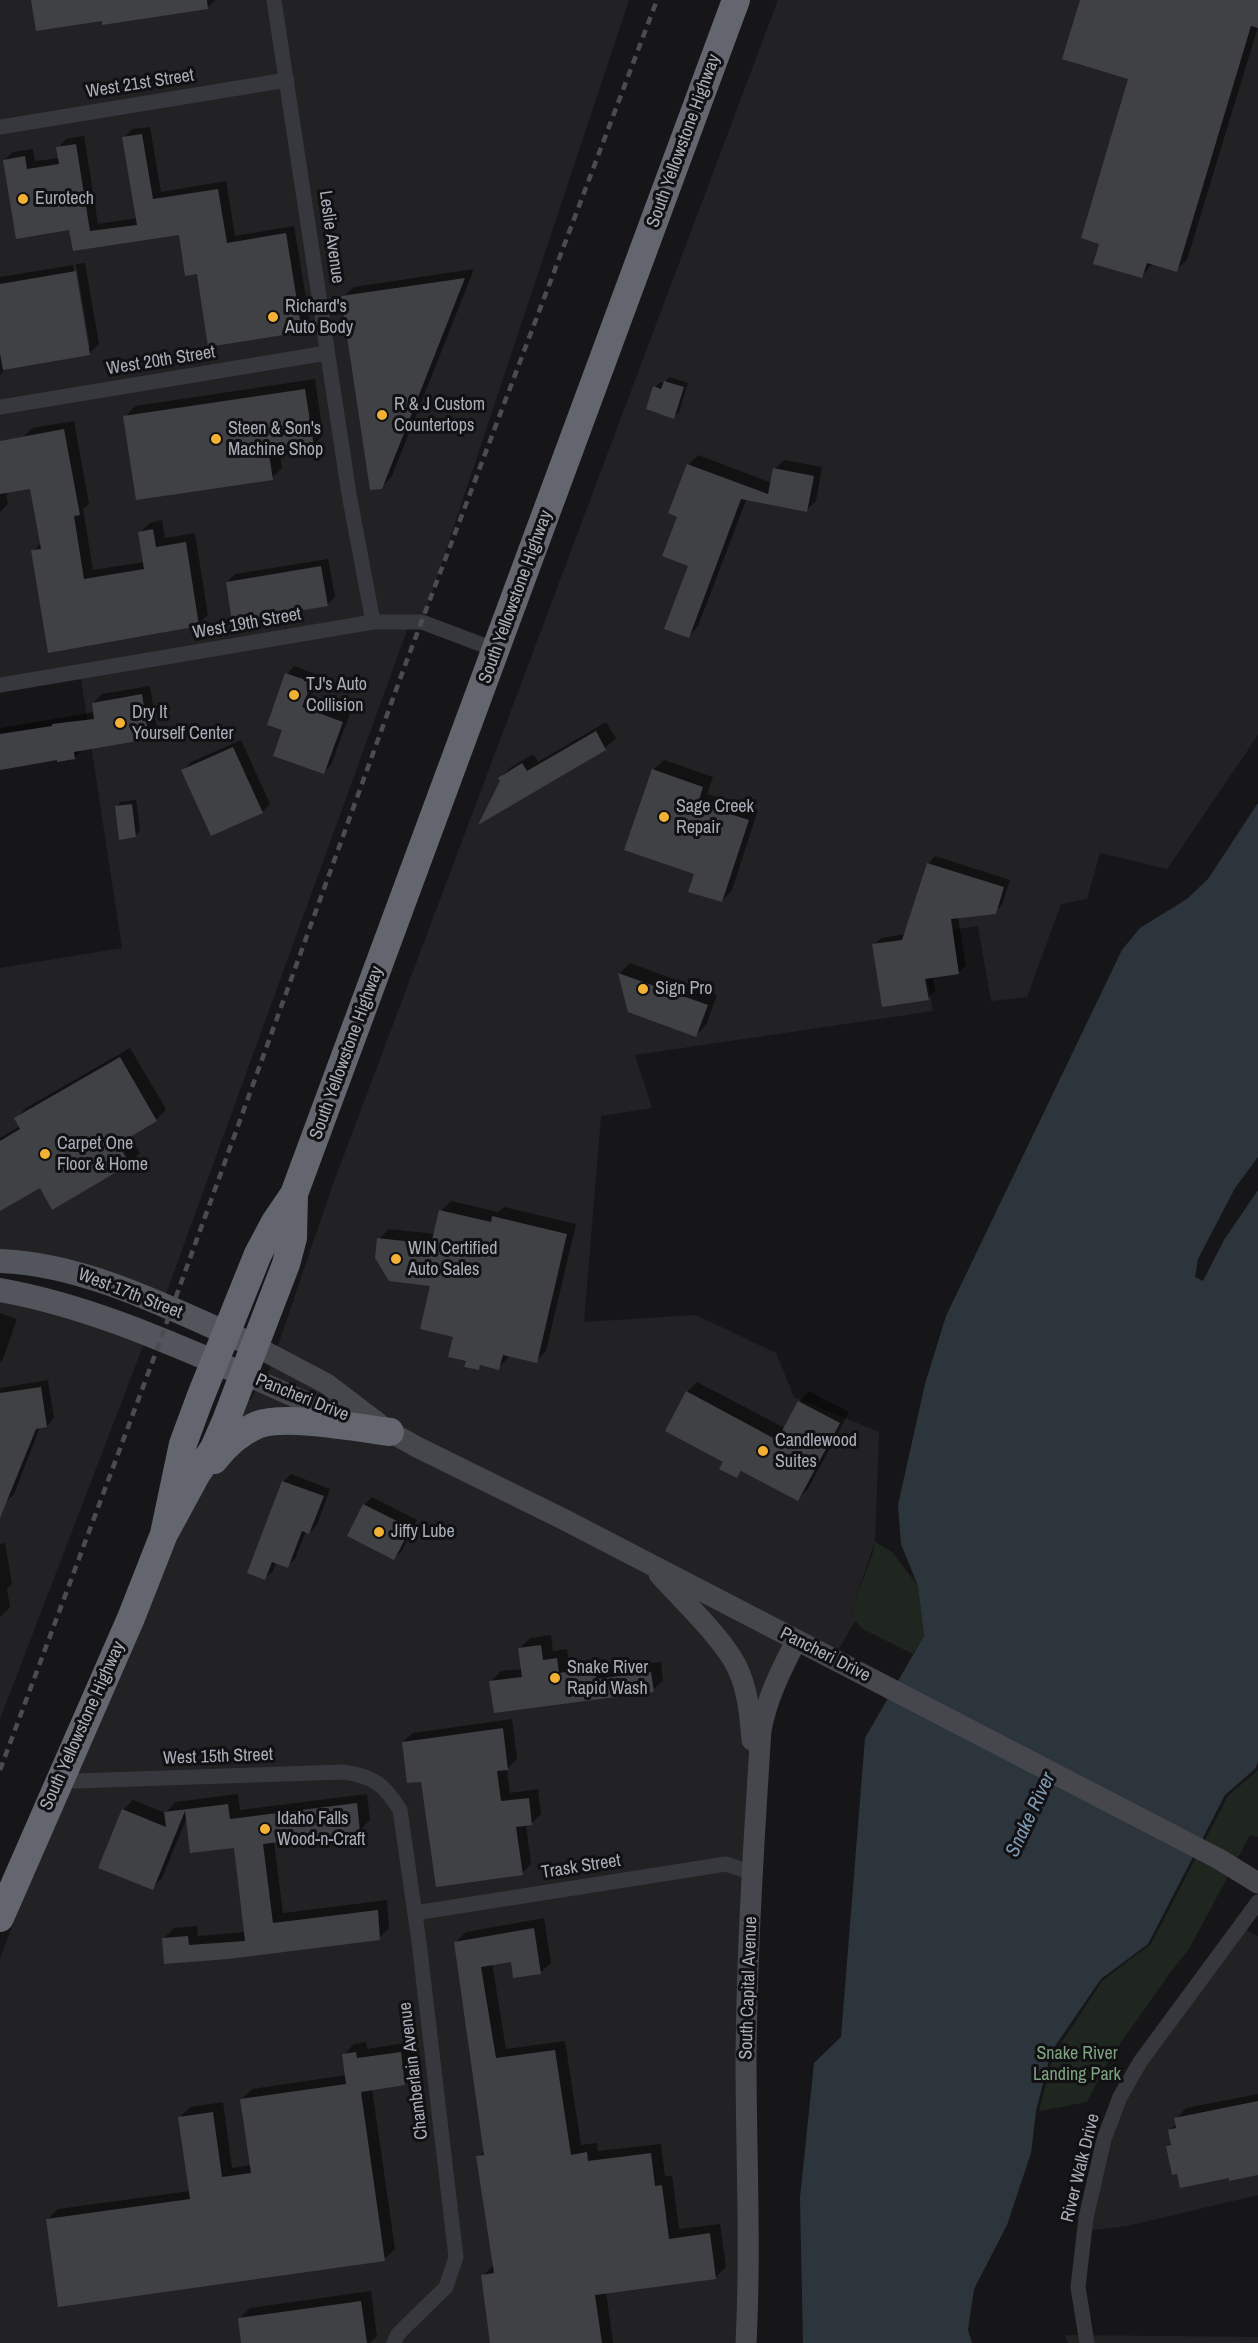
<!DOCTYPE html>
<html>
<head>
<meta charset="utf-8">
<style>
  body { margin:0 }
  canvas { display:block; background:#161618 }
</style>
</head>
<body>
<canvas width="1258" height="2343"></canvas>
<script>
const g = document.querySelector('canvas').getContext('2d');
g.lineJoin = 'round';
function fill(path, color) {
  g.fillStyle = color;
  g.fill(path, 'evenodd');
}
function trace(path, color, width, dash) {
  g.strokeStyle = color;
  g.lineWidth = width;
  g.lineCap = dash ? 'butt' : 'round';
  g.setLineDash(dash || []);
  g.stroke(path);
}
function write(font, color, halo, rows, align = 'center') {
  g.font = font + ' "Archivo Narrow",sans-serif';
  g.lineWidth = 6;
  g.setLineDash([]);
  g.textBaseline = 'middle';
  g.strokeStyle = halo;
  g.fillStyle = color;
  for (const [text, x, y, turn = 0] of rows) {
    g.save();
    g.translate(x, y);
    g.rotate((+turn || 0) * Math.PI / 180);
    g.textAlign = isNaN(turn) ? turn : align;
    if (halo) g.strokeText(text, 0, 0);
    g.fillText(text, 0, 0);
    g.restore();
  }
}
fill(new Path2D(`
  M0 0H629L422 622H410L162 1305 0 1262V968L122 948 80 672 0 684Z
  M778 0H1258V735L1167 869 1100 853 1087 899 1061 904 1027 997 991 1001 978 926 920 934 933 1011 635 1055 652 1108 601 1116 584 1322 696 1315 776 1353 794 1397 879 1432 875 1542 852 1608 855 1621 833 1659 796 1641 776 1681 752 1873 746 2343H0V1958L164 1534 270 1369 332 1187Z
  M0 1284 148 1333 0 1719Z
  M1239 1927 1258 1936V2195L1127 2226 1084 2231 1120 2097Z
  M1065 2335 1258 2337V2343H1068Z`), '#222225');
fill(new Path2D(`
  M875 1542 892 1552 918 1586 924 1636 913 1654 863 1629 855 1621 852 1608 872 1556Z
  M1258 1770V1837L1250 1835 1189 1949 1169 1974 1110 2058 1087 2102 1039 2111 1054 2054 1102 1981 1151 1944 1228 1796Z`), '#1e261f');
fill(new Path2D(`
  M1258 803V1157L1235 1188 1198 1259 1195 1277 1203 1281 1224 1240 1258 1190V1761L1256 1768 1225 1795 1148 1944 1101 1979 1051 2052 1036 2111 1031 2153 1007 2225 974 2289 968 2330 972 2343H803L800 2198 814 2063 841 2037 865 1738 924 1636 918 1586 901 1544 898 1505 925 1384 946 1316 1122 950 1140 928 1187 899 1208 879Z`), '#2c353c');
fill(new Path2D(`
  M33 0H215L208 7 104 23 103 19Z
  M1082 0H1258V27L1187 260 1176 270 1153 263 1142 276 1101 243 1130 78Z
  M150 127 161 192 226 181 235 236 294 226 310 322 301 331 198 273 180 233 74 250 70 228 4 160 13 152 33 149 35 161 59 158 58 148 66 139 84 136 98 224 137 218 124 138 132 129Z
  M85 263 99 344 89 354 5 368 0 375V277L73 265 87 348H90L76 264Z
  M474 269 392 476 382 487 343 297 354 287Z
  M670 377 688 383 679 412 674 417 655 387 660 382 663 383Z
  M315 379 323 435 313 446 280 451 282 468 272 478 125 417 135 406Z
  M74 421 89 504 83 509 93 570 144 562 140 532 150 523 162 520 165 538 195 533 208 615 198 624 49 651 33 551 41 543 31 487 6 491 8 504 0 512V442L21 439 32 428Z
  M698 455 772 483 775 469 784 460 822 467 816 501 806 510 747 498 698 626 689 636 690 565 679 516 688 465Z
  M328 559 335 597 327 605 227 582 235 574Z
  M294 666 318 675 309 700 350 714 331 765 323 772 287 674Z
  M150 686 157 729 148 738 84 748 74 758H58L0 768V728L95 712 93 703 102 694Z
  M606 722 616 738 605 748 482 821 502 781 500 778 510 768 533 754 538 762Z
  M241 740 270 804 262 812 183 770 191 762Z
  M664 760 713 777 707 794 758 810 732 890 722 901 696 873 653 770Z
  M136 800 140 831 135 836 116 807 121 802Z
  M935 856 1010 880 1002 905 995 912 958 917 966 965 959 972 933 976 935 991 928 998 874 945 881 938 906 934 928 864Z
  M630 963 717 995 706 1025 696 1035 629 1011 620 973Z
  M130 1048 166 1109 156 1120 129 1135 140 1153 129 1163 0 1198V1138L20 1126 16 1119 26 1108Z
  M451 1201 498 1212 504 1207 576 1224 546 1351 536 1361 510 1355 499 1368 482 1364 478 1369 468 1360 432 1284 379 1239 389 1229 435 1234 441 1211Z
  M0 1313 17 1319 3 1359 0 1363Z
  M48 1380 54 1418 47 1426 40 1427 14 1494 6 1502 0 1503V1388Z
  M697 1382 785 1428 799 1402 809 1391 849 1412 808 1489 797 1499 743 1470 737 1477 725 1462 687 1392Z
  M291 1474 330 1489 317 1525 309 1533 306 1531 295 1559 287 1566 276 1562 273 1571 265 1578 283 1482Z
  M372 1497 417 1520 402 1551 394 1558 364 1505Z
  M5 1543 12 1584 7 1589 10 1607 0 1617V1544Z
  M551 1635 553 1651 567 1649 569 1663 605 1659 606 1669 661 1662 663 1680 653 1690 491 1682 501 1671 523 1669 520 1648 530 1638Z
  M512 1719 517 1759 507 1769 510 1793 538 1789 541 1814 532 1823 526 1824 531 1864 522 1873 403 1742 413 1733Z
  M238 1794 240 1810 367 1794 370 1820 360 1830 274 1841 283 1913 387 1900 389 1928 379 1938 228 1958 164 1938 174 1928 197 1926 198 1936 246 1932 235 1846 187 1817 162 1878 152 1888 123 1810 133 1800 165 1813 176 1802Z
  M544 1918 551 1963 540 1973 512 1960 492 1963 506 2049 565 2041 581 2145 597 2143 598 2151 661 2144 665 2176H672L679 2229 720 2224 726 2267 716 2277 606 2292 613 2343H492L483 2276 493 2265 478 2157 485 2150 455 1943 466 1932Z
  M366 2042 367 2049 411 2042 415 2073 405 2084 372 2089 395 2249 384 2259 47 2220 58 2209 190 2191 180 2117 190 2107 223 2102 232 2168 251 2165 242 2099 252 2089 347 2075 344 2055 354 2044Z
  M1258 2094V2173L1230 2176 1168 2146 1172 2142 1169 2131 1177 2123 1176 2119 1186 2108Z
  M371 2291 377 2336 370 2343H243L239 2319 250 2308Z`), '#0007');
fill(new Path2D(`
  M31 0H207L208 9 102 25V21L36 31Z
  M1080 0H1258V28L1251 26 1177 272 1147 263 1142 278 1093 264 1099 244 1081 238 1128 79 1062 59Z
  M142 134 153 199 218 189 227 243 286 233 302 332 208 347 197 274 185 276 179 235 73 251 69 230 16 239 3 160 25 156 27 169 59 164 56 147 76 144 90 231 137 225 122 137Z
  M76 271 90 355 3 370 0 354V284Z
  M465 278 382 489 370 490 341 296Z
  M664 381 684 387 674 419 646 409 653 386 661 389Z
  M305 389 314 447 269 454 273 480 136 500 123 416Z
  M64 429 80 515 74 516 84 579 144 569 138 532 153 529 156 547 186 542 199 626 48 653 31 550 41 549 30 489 0 494V441Z
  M687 464 768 494 773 468 814 476 807 512 741 499 689 638 664 629 688 566 662 556 677 517 668 513Z
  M321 566 328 606 232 622 226 582Z
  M285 673 312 682 302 707 343 722 324 774 273 756 282 730 267 725Z
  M142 694 149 739 74 752 75 759 57 762V760L0 770V734L52 726V724L94 719 92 703Z
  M596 731 606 750 478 825 500 781 498 778 522 763 527 771Z
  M233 747 263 813 211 836 181 770Z
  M652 769 703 787 698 804 749 820 722 902 688 892 694 874 624 850Z
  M132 804 136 837 119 840 115 806Z
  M927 863 1004 887 996 914 951 919 959 974 925 979 929 1000 882 1007 872 944 902 940Z
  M618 973 708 1005 696 1037 628 1012Z
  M120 1057 157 1121 118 1144 130 1164 52 1210 40 1188 0 1211V1141L20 1129 14 1118Z
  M439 1210 491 1222 492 1216 567 1234 537 1363 503 1355 499 1370 480 1365 479 1370 464 1367 466 1361 448 1357 453 1337 420 1329 430 1286 389 1281 375 1258 377 1238 431 1244Z
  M41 1387 47 1427 36 1429 0 1518V1393Z
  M686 1391 777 1440 798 1401 840 1423 798 1501 741 1471 737 1478 719 1469 723 1462 665 1431Z
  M282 1481 324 1496 309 1534 302 1531 288 1568 272 1562 265 1580 247 1573Z
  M363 1504 411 1528 394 1560 347 1536Z
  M541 1645 543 1660 557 1658 559 1673 595 1668 596 1679 651 1672 654 1692 494 1713 489 1681 522 1677 518 1648Z
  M503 1728 508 1770 497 1771 501 1801 529 1798 532 1825 516 1827 523 1875 436 1887 421 1782 407 1783 402 1742Z
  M357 1803 360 1832 263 1844 273 1923 378 1910 380 1940 228 1959 164 1964 162 1938 188 1936 189 1945 245 1941 234 1848 190 1853 185 1811 153 1890 98 1868 122 1809 166 1827 164 1812 228 1804 230 1819Z
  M534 1928 541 1974 513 1978 511 1962 481 1967 496 2058 555 2050 571 2155 587 2152 588 2161 651 2153 655 2186 662 2185 669 2239 710 2233 716 2279 595 2295 602 2343H490L481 2275 494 2273 476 2156 484 2155 454 1942Z
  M356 2052 357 2058 401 2052 405 2085 361 2092 385 2261 58 2307 46 2219 190 2199 178 2117 213 2112 222 2177 251 2173 240 2099 346 2084 342 2054Z
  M1258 2101V2175L1229 2181V2178L1180 2188 1177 2174 1172 2175 1166 2146 1171 2145 1168 2130 1176 2128 1174 2118Z
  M361 2301 367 2343H241L238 2318Z`), '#404145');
trace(new Path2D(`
  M274 0 349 494 373 622
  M0 127 287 80
  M0 407 327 353
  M0 685 373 622H422L496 650
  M61 1775 76 1781 343 1772C373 1776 384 1784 400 1810L419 1942 456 2257 446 2287 398 2334 394 2343
  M415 1913 726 1864 752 1873
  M1087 2343 1078 2287 1086 2218 1104 2139 1120 2097 1140 2062 1258 1902`), '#37383d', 15);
trace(new Path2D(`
  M255 1346 327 1384 390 1432 417 1447 565 1520 1219 1859 1258 1883
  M243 1374 315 1406 347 1417
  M659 1574C682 1600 722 1637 737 1667 748 1690 750 1715 752 1740
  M746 2343C751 2248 746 2152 746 2057 747 1948 754 1838 761 1730 767 1698 781 1670 796 1641`), '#45474d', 21);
trace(new Path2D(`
  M0 1261C87 1264 176 1311 255 1346
  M0 1290C85 1305 164 1340 243 1374`), '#53555c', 24);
trace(new Path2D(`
  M214 1460C225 1446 241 1432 257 1425 285 1414 359 1428 390 1432
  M164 1534 183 1444 200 1398 258 1254 275 1222 294 1194 736 0
  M0 1918 131 1618 164 1534 196 1475 214 1448 225 1423 286 1264 293 1238 294 1194`), '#63666e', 28);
trace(new Path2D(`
  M0 1770 152 1363 404 668 657 0`), '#4a4c52', 4.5, [8, 6]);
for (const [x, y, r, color] of [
  [23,199,6,"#f2b134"],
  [273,317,6,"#f2b134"],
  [382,415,6,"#f2b134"],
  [216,439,6,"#f2b134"],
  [294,695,6,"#f2b134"],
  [120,723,6,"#f2b134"],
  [664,817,6,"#f2b134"],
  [643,989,6,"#f2b134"],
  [45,1154,6,"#f2b134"],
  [396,1259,6,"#f2b134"],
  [763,1451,6,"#f2b134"],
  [379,1532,6,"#f2b134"],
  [555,1678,6,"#f2b134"],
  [265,1829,6,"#f2b134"]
]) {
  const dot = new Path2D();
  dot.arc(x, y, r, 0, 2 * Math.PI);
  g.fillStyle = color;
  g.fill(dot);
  trace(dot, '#111113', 2);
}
write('18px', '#a8adb8', '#111113', [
  ["West 21st Street",140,84,-9],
  ["South Yellowstone Highway",684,141,-70],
  ["Leslie Avenue",331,237,82],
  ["West 20th Street",161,361,-9],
  ["South Yellowstone Highway",516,597,-70],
  ["West 19th Street",247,624,-10],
  ["South Yellowstone Highway",347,1053,-70],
  ["West 17th Street",130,1294,21],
  ["Pancheri Drive",302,1398,22],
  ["Pancheri Drive",825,1655,27],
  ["South Yellowstone Highway",83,1726,-66],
  ["West 15th Street",218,1757,-2],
  ["Trask Street",581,1867,-9],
  ["South Capital Avenue",749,1988,-88],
  ["Chamberlain Avenue",414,2071,-97],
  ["River Walk Drive",1081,2168,-76]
]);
write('18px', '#a8adb8', '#111113', [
  ["Eurotech",35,199],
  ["Richard's",285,307],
  ["Auto Body",285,328],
  ["R & J Custom",394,405],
  ["Countertops",394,426],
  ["Steen & Son's",228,429],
  ["Machine Shop",228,450],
  ["TJ's Auto",306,685],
  ["Collision",306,706],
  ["Dry It",132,713],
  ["Yourself Center",132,734],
  ["Sage Creek",676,807],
  ["Repair",676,828],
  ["Sign Pro",655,989],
  ["Carpet One",57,1144],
  ["Floor & Home",57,1165],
  ["WIN Certified",408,1249],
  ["Auto Sales",408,1270],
  ["Candlewood",775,1441],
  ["Suites",775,1462],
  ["Jiffy Lube",391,1532],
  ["Snake River",567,1668],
  ["Rapid Wash",567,1689],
  ["Idaho Falls",277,1819],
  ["Wood-n-Craft",277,1840]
], 'left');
write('18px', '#7fa381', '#111113', [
  ["Snake River",1077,2054],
  ["Landing Park",1077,2075]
]);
write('italic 20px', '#7f9bb3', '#111113', [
  ["Snake River",1031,1815,-65]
]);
</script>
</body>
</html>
